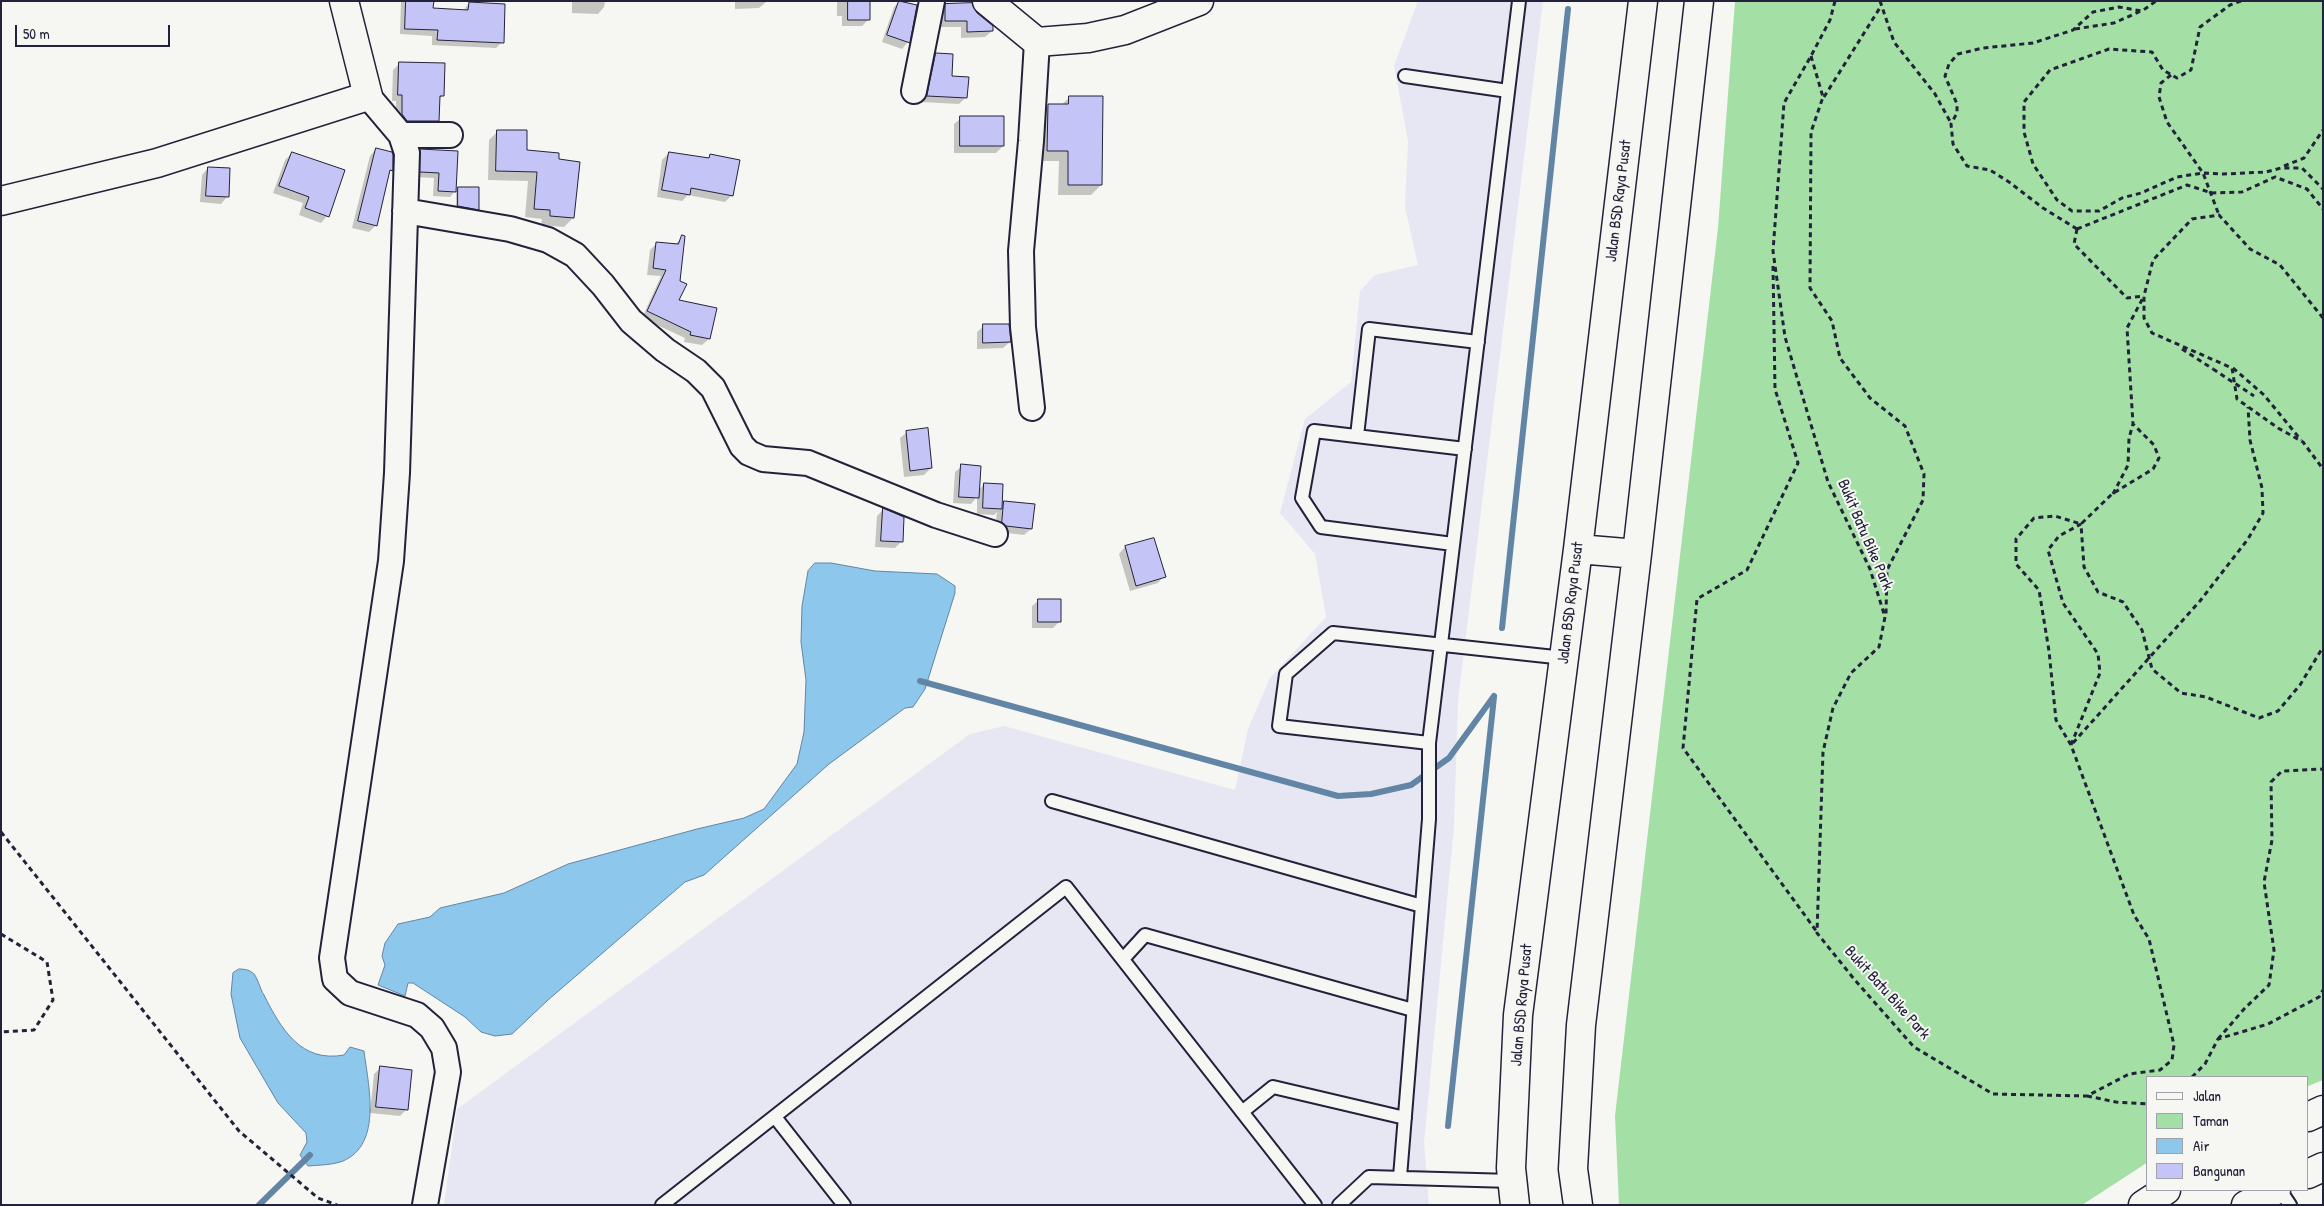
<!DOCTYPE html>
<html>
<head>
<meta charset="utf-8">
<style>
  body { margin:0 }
  #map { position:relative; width:2324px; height:1206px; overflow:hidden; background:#f6f6f2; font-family:"Patrick Hand",sans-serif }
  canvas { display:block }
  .frame { position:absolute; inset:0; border:2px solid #22223b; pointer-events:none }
  .legend { position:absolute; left:2146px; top:1076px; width:162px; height:115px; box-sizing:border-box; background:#f6f6f2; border:1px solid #a1a1a9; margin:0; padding:6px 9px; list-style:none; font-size:15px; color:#22223b }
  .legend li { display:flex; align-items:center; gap:10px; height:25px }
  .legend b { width:25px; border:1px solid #a1a1a9 }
  .scale { position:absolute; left:15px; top:25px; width:155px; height:22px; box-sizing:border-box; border:2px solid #22223b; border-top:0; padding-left:6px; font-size:15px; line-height:18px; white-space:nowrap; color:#22223b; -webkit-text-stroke:4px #f6f6f2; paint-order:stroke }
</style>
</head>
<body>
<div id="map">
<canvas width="2324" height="1206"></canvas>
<div class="frame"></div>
<ul class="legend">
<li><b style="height:6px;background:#f6f6f2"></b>Jalan</li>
<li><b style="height:14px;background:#a4dfa6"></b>Taman</li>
<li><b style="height:14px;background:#8dc7ec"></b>Air</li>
<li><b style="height:14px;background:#c5c4f6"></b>Bangunan</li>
</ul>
<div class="scale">50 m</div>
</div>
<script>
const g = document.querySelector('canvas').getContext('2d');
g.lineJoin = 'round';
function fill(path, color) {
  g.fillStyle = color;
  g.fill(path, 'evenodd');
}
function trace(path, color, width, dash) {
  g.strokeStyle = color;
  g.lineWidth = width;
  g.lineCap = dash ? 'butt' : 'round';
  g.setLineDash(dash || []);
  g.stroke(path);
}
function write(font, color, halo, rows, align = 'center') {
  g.font = font + ' "Patrick Hand",sans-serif';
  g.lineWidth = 4;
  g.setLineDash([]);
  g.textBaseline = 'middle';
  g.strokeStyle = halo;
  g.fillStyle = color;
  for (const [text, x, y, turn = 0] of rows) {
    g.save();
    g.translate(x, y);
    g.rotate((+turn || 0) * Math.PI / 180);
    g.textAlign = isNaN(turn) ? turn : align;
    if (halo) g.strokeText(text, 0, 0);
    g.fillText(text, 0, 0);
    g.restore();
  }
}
fill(new Path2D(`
  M1418 1H1543L1458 701 1454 827 1424 1143 1429 1205H444L457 1109 970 734 1004 726 1235 790 1248 729 1270 678 1326 617 1315 554 1280 513 1305 419 1351 382 1360 291 1375 275 1418 265 1405 207 1408 141 1394 66Z`), '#e7e7f3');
fill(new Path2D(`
  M1735 1H2323V1080L2308 1086V1077H2148V1162L2082 1205H1619L1615 1116 1718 228Z`), '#a4dfa6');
const water = new Path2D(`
  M815 563H831L875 571 937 574 955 586V593L925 689 913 707 905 708 829 764 704 875 685 882 548 1000 512 1034 495 1036 481 1032 465 1017 413 983H408L405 996 378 985 385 965 382 956 385 943 398 924 430 917 440 908 504 893 568 864 697 829 744 818 764 809 797 764 804 732 806 680 801 642 802 606 808 571Z
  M239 969C245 969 250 970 254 974 258 979 260 989 264 995 281 1029 301 1063 344 1055L350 1047 364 1051C368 1084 383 1144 343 1161 333 1165 319 1165 308 1166L300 1155 307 1142 306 1133 278 1103 240 1038 231 994 233 973Z`);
fill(water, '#8dc7ec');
trace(water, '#6285a5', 1);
fill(new Path2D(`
  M401 1H432V10L463 11 469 3 502 42 496 48 432 45V36L400 34Z
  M572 1H605L604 7 598 14 572 13Z
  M735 1H766V2L759 8 735 9Z
  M837 1H868V20L862 26H842V16H837Z
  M900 1 916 6 908 42 902 49 882 42 894 7Z
  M946 5 976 14 992 31 985 37 961 38V27H939V12Z
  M936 54 966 97 959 104 921 102 929 61Z
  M400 63 442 96 438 100 437 121 431 127 396 121V101H392L393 70Z
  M1069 98 1101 185 1091 195H1058L1059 161H1038V115L1049 105H1061Z
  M961 118 1003 146 996 153H954V124Z
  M498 131 525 151 573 218 564 227 541 225 542 219 525 217 528 181 488 180 489 140Z
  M376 149 391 170 388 173 376 225 369 232 352 228 370 156Z
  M421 150 455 191 450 197 433 196 434 178 415 177V155Z
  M292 153 327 216 321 223 299 215 303 203 273 193 285 160Z
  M669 153 707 159 711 155 732 195 725 202 688 195 682 201 657 197 662 160Z
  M208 168 227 197 221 204 200 202 202 175Z
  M458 188 477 209 474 212 456 209V191Z
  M682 237 677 301 715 309 709 339 702 345 684 342 685 338 642 318 661 276 647 275 650 250 657 243 675 245Z
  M984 326 1010 342 1003 348 977 349V332Z
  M907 432 931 468 924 475 904 477 900 438Z
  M962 466 978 491 984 484 1001 505 1004 502 1031 529 1024 535 999 532 995 529 997 512 994 515 977 514V497L971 504 953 503 955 472Z
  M883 510 901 542 895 548 875 547 877 516Z
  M1125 547 1164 576 1158 583 1130 591 1119 554Z
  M1039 600 1060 621 1053 628H1032V606Z
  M380 1068 406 1110 400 1116 370 1113 374 1074Z`), '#0003');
trace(new Path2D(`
  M1502 628 1568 9
  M920 681 1338 796 1371 794 1411 785 1449 758 1494 696
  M1448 1126 1494 697
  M259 1205 310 1155`), '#6285a5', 6);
const building = new Path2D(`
  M406 1H434L433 8 468 10 469 2 505 4 504 43 437 40 438 30 405 29Z
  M848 1H870V20H848Z
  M899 1 917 5 910 43 887 35Z
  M972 3 977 13 993 26V31L967 32V21H945V4Z
  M936 53 953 54 952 76 969 77 967 98 927 96Z
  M399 62 445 63 444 96H440L439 121H407L402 114V95H398Z
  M1069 96H1103L1102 185H1068V151H1047L1048 104H1068Z
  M960 116H1004V146H960Z
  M497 130H527V150L559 153V159L580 162 574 218 550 216V210L534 209 537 172 496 171Z
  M376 148 392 152 393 155V171L390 170 377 226 358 221Z
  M420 149 458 151 456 192 438 191 439 173 420 172Z
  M292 152 345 170 329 217 305 208 309 197 279 186Z
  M669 152 709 158 710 154 740 160 733 196 691 188 690 195 662 190Z
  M208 167 230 168 229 197 206 196Z
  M458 187H479V210L458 206Z
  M682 235 685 236 680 281 687 284 679 300 717 308 710 339 690 335 691 332 647 311 666 270 653 268 656 242 678 244Z
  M983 324H1009L1011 342 983 343Z
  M928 428 932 468 910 471 906 431Z
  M961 464 981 466 979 498 959 497Z
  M984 483 1003 484 1002 509 983 508Z
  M1004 501 1035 504 1032 529 1006 526 1002 522Z
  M883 508 904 517 903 542 881 541Z
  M1154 538 1166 577 1136 586 1125 546Z
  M1038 599H1061V622H1038Z
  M380 1066 412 1070 408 1110 376 1107Z`);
fill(building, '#c5c4f6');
trace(building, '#22223b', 1);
const lane = new Path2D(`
  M1405 76 1508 91
  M1357 436 1369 329 1478 342
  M1453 544 1321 527 1302 498 1314 431 1465 449
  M1429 743 1279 726 1286 674 1333 633 1564 658
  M1052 801 1422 906
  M1123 959 1145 935 1413 1010
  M1242 1112 1273 1087 1405 1118
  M775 1117 844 1205
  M1400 1177 1429 819V743L1519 1
  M2280 1190 2290 1205
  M662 1205 1066 887 1315 1205
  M1339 1205 1369 1177 1512 1181`);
const street = new Path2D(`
  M914 91 932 1
  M368 96 401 135 407 153 397 473 391 561 332 958 335 979 350 993 417 1015 432 1028 444 1048 448 1072 425 1205
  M401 135H450
  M405 211 510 229 548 240 575 255 603 285 631 321 665 350 696 371 713 388 742 446 749 453 763 459 808 463 936 515 995 534
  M1032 408 1023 327 1021 251 1031 141 1037 42`);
const secondary = new Path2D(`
  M987 1 1037 42 1088 38 1125 30 1199 1
  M1 201 157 163 368 96 344 1
  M1578 549 1637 554
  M2308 1117 2323 1110
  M2308 1174 2323 1167
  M1515 1205 1511 1168 1518 1015 1578 549 1643 1
  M1578 1205 1573 1169 1581 1025 1637 554 1699 1
  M2143 1205 2166 1190
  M2246 1205 2276 1190`);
trace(lane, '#22223b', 16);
trace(street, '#22223b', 28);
trace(secondary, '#22223b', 31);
trace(new Path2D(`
  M1835 1 1830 20 1811 56 1784 103 1773 251 1785 337 1828 482 1870 569 1885 617 1879 647 1851 673 1833 708 1823 752 1817 933 1854 979 1914 1047 1993 1094 2087 1096 2129 1074 2160 1070 2172 1060 2174 1045 2149 939 2134 915 2071 745 2056 720 2049 651 2039 590 2016 564V539L2034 518 2055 516 2081 524 2112 494 2153 469 2159 458 2154 445 2133 424 2127 328 2144 296
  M1880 1 1894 42 1935 94 1951 123
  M2241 1 2230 5 2200 27 2191 70 2177 78 2163 70 2152 52 2109 49 2050 70 2024 102V132L2033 164 2057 200 2072 211H2099L2122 198 2141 193 2177 177 2203 173 2223 174 2266 172 2281 168H2302L2323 189
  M2075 29 2114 23 2141 11
  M1811 56 1823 97 1811 132 1810 288 1832 321 1840 358 1870 398 1905 426 1924 474 1923 500 1887 570 1886 614
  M2171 75 2161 83 2159 97 2167 122 2203 173 2219 215
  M1824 97 1881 6
  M2284 166 2304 158 2323 130
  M2077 229 2043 208 2009 182 1990 170 1967 166 1953 144 1951 124 1957 113V104L1945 76 1949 64 1958 54 1983 48 2033 43 2073 30 2093 12 2119 7 2142 11 2156 1
  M2077 229 2187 185 2212 193 2242 192 2275 177 2307 189 2323 209
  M2077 229 2074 244 2127 298 2144 296
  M1773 266 1775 389 1798 463 1747 570 1697 599 1683 748 1817 932
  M2323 318 2280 265 2250 249 2219 215 2192 219 2153 260 2144 296V318L2152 333 2232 368 2237 399 2278 428 2303 442 2323 469
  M2182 349 2213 369
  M2233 368 2264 395 2301 440
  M2113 494 2128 465 2129 438 2133 424
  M2073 743 2200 601 2248 539 2263 513 2262 488 2250 440 2248 407
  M2071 745 2100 673 2098 654 2063 603 2048 550 2059 536 2081 524 2084 567 2098 592 2123 602 2142 630 2152 669 2181 693 2206 697 2259 718 2278 711 2300 685 2323 647
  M1 832 239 1131 318 1198 337 1205
  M1 934 47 962 53 1000 34 1030 1 1032
  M2218 1039 2245 1008 2269 985 2274 950 2264 882 2272 840 2271 782 2282 771 2323 769
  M2192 1077 2205 1064 2218 1039 2268 1024 2319 997 2323 990
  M2087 1096 2116 1102 2148 1104`), '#22223b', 3, [5, 4]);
trace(lane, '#f6f6f2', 12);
trace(street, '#f6f6f2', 24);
trace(secondary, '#f6f6f2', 28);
trace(new Path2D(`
  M2213 369 2254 396`), '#22223b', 3, [5, 4]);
write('16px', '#22223b', '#f6f6f2', [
  ["Jalan BSD Raya Pusat",1619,201,-83],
  ["Bukit Batu Bike Park",1865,535,67],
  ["Jalan BSD Raya Pusat",1571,603,-83],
  ["Bukit Batu Bike Park",1887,993,48],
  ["Jalan BSD Raya Pusat",1522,1005,-85]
]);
</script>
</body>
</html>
